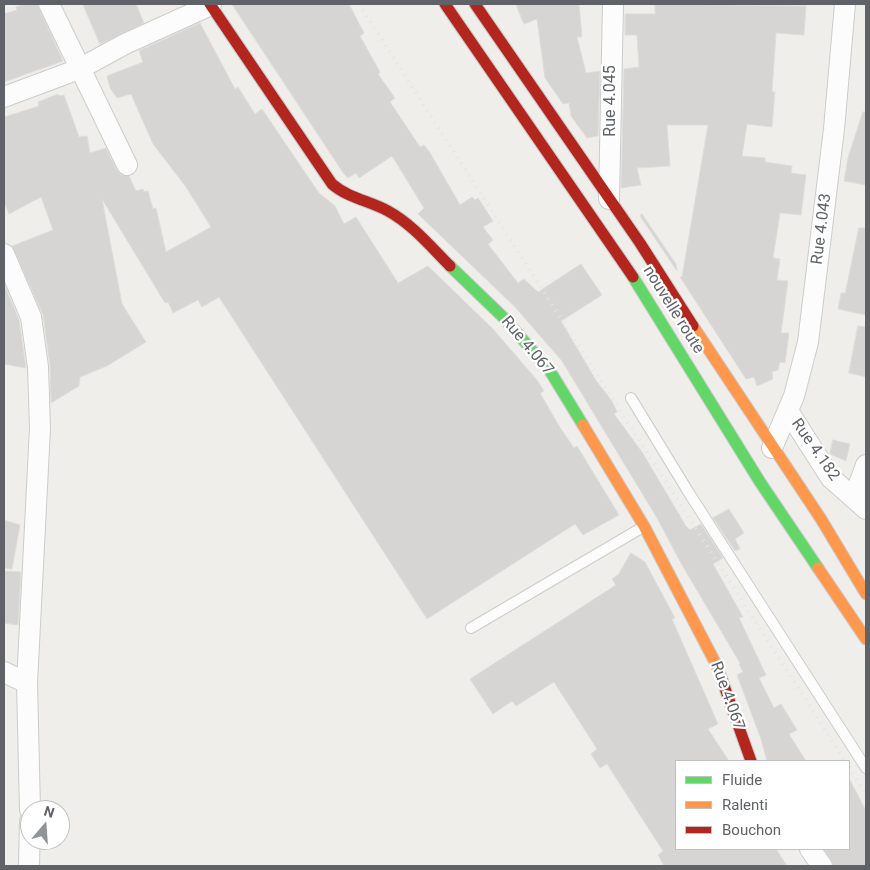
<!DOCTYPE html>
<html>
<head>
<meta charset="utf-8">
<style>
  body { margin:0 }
  #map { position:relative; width:870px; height:870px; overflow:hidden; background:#efeeea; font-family:Roboto,sans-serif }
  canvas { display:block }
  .frame { position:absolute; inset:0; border:5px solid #5f6368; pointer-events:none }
  .legend { position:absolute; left:675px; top:760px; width:175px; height:90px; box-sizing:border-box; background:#fff; border:1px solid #bfc1c3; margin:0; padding:6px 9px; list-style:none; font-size:15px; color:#5f6368 }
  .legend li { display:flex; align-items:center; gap:10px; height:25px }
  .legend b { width:25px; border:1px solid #bfc1c3 }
  .north { position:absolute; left:20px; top:800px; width:50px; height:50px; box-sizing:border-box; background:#fff; border:1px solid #bfc1c3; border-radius:50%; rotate:18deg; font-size:14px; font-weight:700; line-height:20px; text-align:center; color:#5f6368 }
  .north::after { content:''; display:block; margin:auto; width:18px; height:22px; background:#919496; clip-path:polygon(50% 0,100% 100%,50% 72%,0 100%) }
</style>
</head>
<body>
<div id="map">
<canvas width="870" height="870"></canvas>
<div class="frame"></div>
<ul class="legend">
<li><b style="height:6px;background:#63d668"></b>Fluide</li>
<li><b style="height:6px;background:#ff974d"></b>Ralenti</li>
<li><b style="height:6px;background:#b3261e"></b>Bouchon</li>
</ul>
<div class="north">N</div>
</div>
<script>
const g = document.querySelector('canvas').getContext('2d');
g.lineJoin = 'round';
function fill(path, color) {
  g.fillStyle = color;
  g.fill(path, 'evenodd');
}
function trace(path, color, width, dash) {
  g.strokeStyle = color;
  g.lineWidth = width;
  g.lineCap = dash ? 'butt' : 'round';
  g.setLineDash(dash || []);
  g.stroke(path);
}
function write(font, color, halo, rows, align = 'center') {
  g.font = font + ' Roboto,sans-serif';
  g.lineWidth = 4.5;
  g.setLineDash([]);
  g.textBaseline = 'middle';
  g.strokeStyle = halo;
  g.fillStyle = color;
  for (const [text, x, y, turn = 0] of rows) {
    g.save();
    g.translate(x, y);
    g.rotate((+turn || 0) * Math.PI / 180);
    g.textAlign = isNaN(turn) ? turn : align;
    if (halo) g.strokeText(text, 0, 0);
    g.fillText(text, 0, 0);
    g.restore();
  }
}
const building = new Path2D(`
  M26 4H37L63 61 4 82V14L17 10 16 7Z
  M83 4H136L144 23 100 44Z
  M232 4H349L364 33 360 36 380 72 378 74 395 98 390 102 420 147 424 145 429 151 460 205 472 197 475 200 478 198 493 221 483 227 493 240 488 244 518 283 524 279 538 292 581 264 602 295 561 321 597 382 612 401 617 412 614 414 642 452 686 526 690 530 701 524 723 558 713 564 743 617 739 618 766 675 759 678 774 708 781 704 797 730 789 734 806 761H767L761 739 737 675 743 672 739 664 740 663 682 565 657 518 562 361 515 307 418 214 424 208 392 156 359 178 356 173 348 178 344 174Z
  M516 4H579L582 37H577L586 73 600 71 598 136 587 138 571 116 569 103 563 104 545 78 537 19 524 24Z
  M655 4 806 6 804 35 776 33 772 92H775L772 127 747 124 742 156 765 158V162L792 166 791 173 806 175 801 215 780 213 773 258 780 259 777 280 788 281 781 333H789L785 363 780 362 778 370 772 372 773 379 757 386 754 377 746 379 680 277H682L708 125H667L670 166 637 168 641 185 621 188 624 69 639 67 637 35H625V14H655Z
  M200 23 235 89 238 87 255 114 262 109 319 193 335 206 344 224 356 217 398 283 428 266 493 329 537 380 544 391 540 393 559 426 574 448 577 446 619 515 583 535 575 524 427 619 219 297 202 307 198 300 173 313 168 302 165 303 102 199 122 304 146 342 107 366 80 377 79 386 51 403 50 365 43 315 12 246 53 230 41 197 9 214 4 202V117L39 106 38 102 58 94 59 96 64 95 79 137 87 136 90 153 106 148 117 171 121 175 129 176 136 191 143 189 144 192 148 191 153 209 156 208 166 252 211 227 186 187 153 144 131 94 117 98 110 88 107 76 143 62 139 51Z
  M863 112H866V185L844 181 848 158Z
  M642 214 676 264 677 271 640 216Z
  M859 228H866V315L838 309 841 293H845Z
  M4 284 19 320 26 368 4 364Z
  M858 326 866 327V377L849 373Z
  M833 440 850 444 846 461 830 454Z
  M729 509 744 533 735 539 740 549 735 551 713 518Z
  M4 520 20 525 12 569 4 568Z
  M631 553 645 562 675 618 672 619 718 724 708 729 729 761H676V849H776L787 866H664L658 855 663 851 607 764 600 768 591 754 597 749 554 682 516 706 512 701 493 714 470 679 616 585 612 579 618 575Z
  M4 571 21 572 18 625 4 623Z
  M849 778 866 811V866H834L824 849H849Z`);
fill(building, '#d6d5d3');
trace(building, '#deddd9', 1);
const lane = new Path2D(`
  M631 398 689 493 866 768
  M471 628 643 527`);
const street = new Path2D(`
  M49 4 127 165
  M4 97 79 69 125 44 211 5
  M609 199 613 4
  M4 254 31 317 38 367 40 428 27 683 30 810
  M788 411 831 478 866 509
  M772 448 794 396 808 342 834 129 845 4
  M854 498 866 465
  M4 672 27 683
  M810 849 822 866
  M29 866 30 822`);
const fast = new Path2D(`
  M450 266 504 318 550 371 583 425
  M633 277 760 482 818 568`);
const slow = new Path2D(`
  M693 326 821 519 866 594
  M583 425 644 526 717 666
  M818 568 866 639`);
const jam = new Path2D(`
  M210 4 332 184C348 198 370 201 388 211 412 224 431 247 450 266
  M445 4 633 277
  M475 4 640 243 693 326
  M717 666 751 761`);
trace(lane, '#cbcccc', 12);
trace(street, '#cbcccc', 22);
trace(fast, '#cacacb', 13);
trace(slow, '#cacacb', 13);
trace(jam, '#cacacb', 13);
trace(lane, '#fdfcfc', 10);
trace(street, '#fdfcfc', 20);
trace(fast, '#63d668', 11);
trace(slow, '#ff974d', 11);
trace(jam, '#b3261e', 11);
trace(new Path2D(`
  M359 4 845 761
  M849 767 866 794`), '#e4e4e4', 4, [1, 6]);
write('16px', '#5f6368', '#fff', [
  ["Rue 4.045",611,101,-90],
  ["Rue 4.043",822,229,-83],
  ["nouvelle route",673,310,58],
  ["Rue 4.067",527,346,50],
  ["Rue 4.182",815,450,55],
  ["Rue 4.067",727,696,70]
]);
</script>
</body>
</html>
